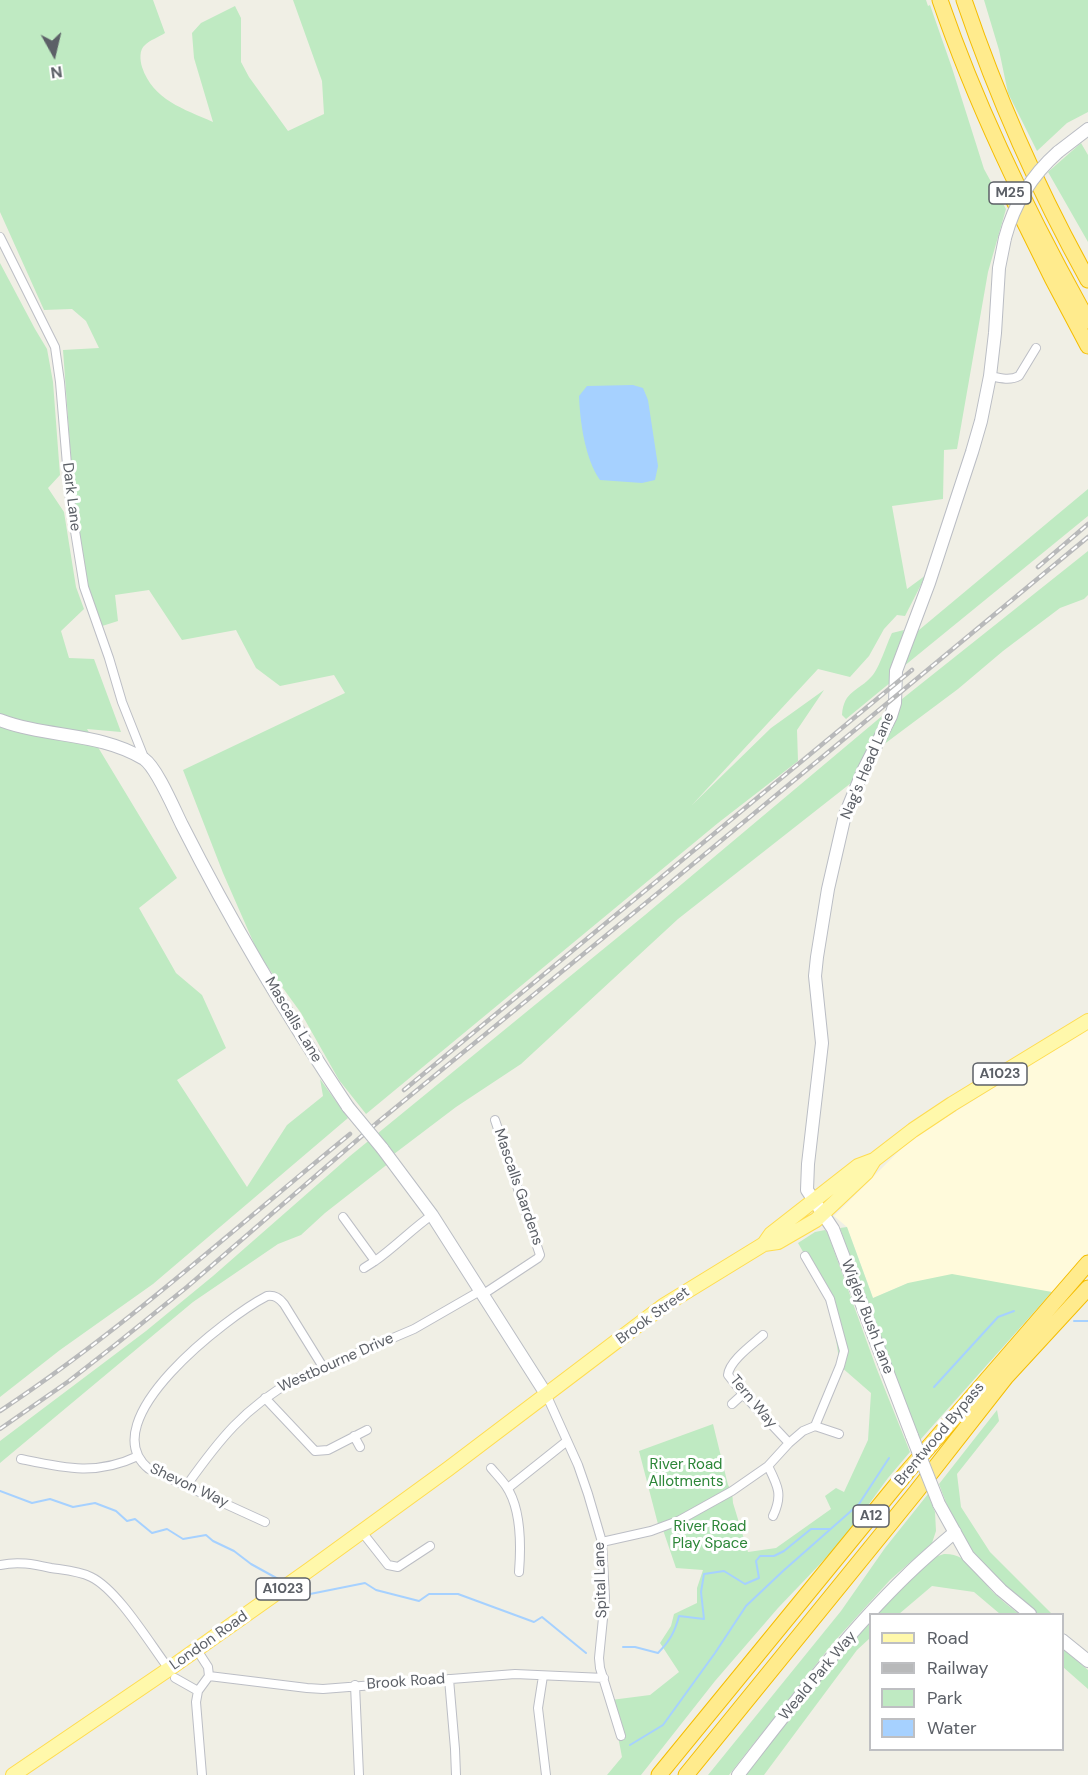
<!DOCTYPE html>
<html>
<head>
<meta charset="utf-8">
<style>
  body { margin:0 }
  #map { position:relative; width:1088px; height:1775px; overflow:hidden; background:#f0efe5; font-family:"DM Sans",sans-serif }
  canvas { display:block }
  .legend { position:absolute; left:869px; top:1613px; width:195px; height:138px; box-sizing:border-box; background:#fff; border:2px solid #bebfc2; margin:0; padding:8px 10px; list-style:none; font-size:18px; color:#5c6067 }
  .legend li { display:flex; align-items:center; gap:12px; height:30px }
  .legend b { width:30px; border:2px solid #bebfc2 }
  .north { position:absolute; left:24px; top:24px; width:60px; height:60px; -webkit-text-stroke:4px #fff; paint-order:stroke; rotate:172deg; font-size:16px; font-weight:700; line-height:24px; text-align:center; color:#5c6067 }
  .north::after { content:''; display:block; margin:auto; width:21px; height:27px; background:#5c6067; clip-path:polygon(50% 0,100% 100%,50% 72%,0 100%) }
</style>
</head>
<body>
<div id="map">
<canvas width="1088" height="1775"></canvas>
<ul class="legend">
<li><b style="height:8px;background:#fff8ab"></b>Road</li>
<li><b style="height:8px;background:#b8b9ba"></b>Railway</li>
<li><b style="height:16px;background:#bfeac2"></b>Park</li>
<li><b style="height:16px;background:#a6d1ff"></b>Water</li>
</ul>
<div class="north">N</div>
</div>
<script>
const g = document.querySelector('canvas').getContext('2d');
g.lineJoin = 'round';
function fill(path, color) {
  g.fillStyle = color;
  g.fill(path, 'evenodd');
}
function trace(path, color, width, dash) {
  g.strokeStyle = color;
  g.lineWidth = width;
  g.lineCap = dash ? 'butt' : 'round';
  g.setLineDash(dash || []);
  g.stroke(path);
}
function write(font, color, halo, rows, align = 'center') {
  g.font = font + ' "DM Sans",sans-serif';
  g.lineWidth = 6;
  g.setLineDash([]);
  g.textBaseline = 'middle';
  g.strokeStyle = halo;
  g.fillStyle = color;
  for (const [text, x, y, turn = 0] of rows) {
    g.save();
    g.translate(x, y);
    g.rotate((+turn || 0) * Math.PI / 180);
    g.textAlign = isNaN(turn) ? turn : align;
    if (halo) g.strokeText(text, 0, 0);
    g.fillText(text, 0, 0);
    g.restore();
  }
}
fill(new Path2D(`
  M1088 1029V1253L1052 1292 1017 1287 908 1283 873 1298 847 1227 834 1216 910 1140Z`), '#fffadb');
fill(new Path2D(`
  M0 0H153L165 33C159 37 150 40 145 45 139 50 140 60 142 67 153 100 184 109 213 122L194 58 192 33 201 23 235 6 241 18V62L249 77 288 131 324 114 322 81 293 0H926L928 6 930 5 952 68 984 169 1006 209 988 272 957 449 944 450 943 499 892 506 907 589 926 575 905 616 897 615 884 629 869 656 850 677 818 669 692 805 771 728 824 690 797 730 798 761 718 823 366 1114 339 1080 301 1013 259 955 223 873 183 770 345 693 334 675 280 686 256 668 236 630 182 640 149 590 115 595 118 621 99 627 85 588 73 487 63 350 99 348 86 321 72 309 44 310 0 212Z
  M984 0H1088V112L1067 123 1037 151 1008 93 999 50Z
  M1081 143 1088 155V242L1048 172Z
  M0 263 35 329 47 349 53 382 60 475 48 488 64 512 76 587 84 609 61 631 69 658 94 659 121 732 87 729 177 878 139 908 176 973 202 995 226 1048 177 1080 247 1187 287 1125 323 1096 320 1079 348 1118 153 1284 60 1350 0 1397Z
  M1088 489V516L898 671 913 635Z
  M1088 551V595L1084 599 1060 608 1003 651 958 689 883 745 902 699Z
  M904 630 891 682 846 719 842 715C844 690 858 692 872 676 879 669 887 643 892 633Z
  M882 716 876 738 851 783 678 919 521 1064 456 1107 394 1154 389 1163 325 1213 301 1235 278 1244 193 1302 0 1463V1441L146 1331 213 1276 350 1156 645 915Z
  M847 1227 873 1298 908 1283 952 1274 1052 1292 920 1440 869 1313 840 1228Z
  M825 1230 828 1234 876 1367 910 1452 888 1478 842 1541 778 1608 715 1681 641 1775H607L622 1757 611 1700 650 1695 679 1672 660 1643 671 1626 674 1614 697 1603V1588L703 1570 676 1568 662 1527 659 1528 639 1451 713 1424 728 1485 732 1491 733 1503 748 1552 776 1548 831 1509 825 1496 836 1488 844 1492 868 1440 871 1393 840 1366 830 1299 798 1243 815 1232Z
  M997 1410 999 1421 957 1474 961 1507 990 1552 1052 1614H1036C1013 1594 986 1574 969 1548 956 1528 947 1506 939 1484Z
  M928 1494 935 1512 936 1531 932 1543 890 1580 833 1643 729 1775H708L841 1611 885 1548Z
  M944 1554C969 1553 979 1578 994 1593 1002 1601 1011 1608 1019 1614H1000L974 1592 932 1586 899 1614H873L932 1558Z
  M870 1618V1638L857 1650 764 1775H743Z
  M1063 1649 1088 1670V1689L1063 1667Z`), '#bfeac2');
fill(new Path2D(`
  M633 385 643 388 648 400 658 466 655 480 642 483 600 480C585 459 580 422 579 396L587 386Z`), '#a6d1ff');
trace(new Path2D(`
  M1074 1321H1088
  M934 1387 998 1317 1014 1311
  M0 1491 32 1503 50 1499 73 1507 95 1503 116 1511 127 1521 135 1519 152 1533 167 1529 183 1539 206 1535 213 1541 234 1551 251 1564 280 1580
  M300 1596 365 1583 376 1590 419 1601 429 1594H458L534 1622 542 1617 586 1653
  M623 1647H635L658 1653C669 1642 675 1632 679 1616L704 1619 701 1592 704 1574 724 1571 745 1584 759 1578 756 1561 760 1556H774L784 1551 811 1529H830
  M630 1745 663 1725 715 1653 746 1606 783 1571 859 1504 889 1458`), '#a6d1ff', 2);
const street = new Path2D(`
  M0 237 55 347 60 382 70 500 84 587 109 658 122 702 145 760
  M990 376C999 378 1010 381 1019 376L1036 348
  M343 1217 375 1261C395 1247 412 1229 432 1215
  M805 1256 830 1299 844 1351 840 1366 815 1426
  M364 1268 375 1261
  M482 1295 538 1258 540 1255 495 1120
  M763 1335C753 1344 729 1361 728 1375L743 1394 789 1443
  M546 1394 578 1465 588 1494 602 1542 605 1598 599 1658 600 1668 621 1736
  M265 1398 315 1451 328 1450 367 1430
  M732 1404 743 1394
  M354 1436 360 1447
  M21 1459C64 1468 96 1476 138 1456
  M768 1466C778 1486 783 1495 773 1516
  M491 1468C496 1474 502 1480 506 1486 521 1508 521 1547 519 1572
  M187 1485C219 1440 244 1408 294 1380L414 1329 480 1291
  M508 1488 567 1441
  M265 1522 149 1469C90 1421 228 1316 267 1296 275 1295 279 1298 284 1304L323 1367
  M362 1532 388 1565 398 1567 430 1546
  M602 1542 651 1531 678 1521 732 1491 768 1466 789 1443 803 1431 815 1426 839 1434
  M0 1565C18 1561 33 1564 51 1568 64 1570 79 1571 91 1577 118 1590 150 1644 169 1669
  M197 1650 208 1667 209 1676 307 1688 323 1689 515 1674 604 1678
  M543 1676 538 1708 546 1775
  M175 1678 198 1691 209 1676
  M449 1679 455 1749 456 1775
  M355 1685 359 1775
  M198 1691 196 1702 202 1775`);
const secondary = new Path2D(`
  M1058 152 1088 129
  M0 720C47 738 100 732 144 759 157 768 174 809 182 825 231 922 287 1016 348 1107
  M382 1148 432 1215 546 1394
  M912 1436 833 1229 807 1190 808 1164 822 1043 815 976 817 957 828 889 845 815 863 771 891 716 895 703 896 671 929 583 972 452 981 421 990 376 995 333 999 268 1005 238
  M939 1504 968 1556 1001 1590 1030 1614
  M1062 1640 1088 1661
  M738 1775C791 1707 845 1635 907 1575 922 1560 939 1546 955 1532`);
const primary = new Path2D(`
  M764 1244 778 1242 816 1220 866 1173 874 1160
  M13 1775 169 1669 309 1570 448 1469 663 1306 764 1244 771 1234 858 1166 874 1160 913 1130 952 1104 1088 1021`);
const highway = new Path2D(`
  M940 0C978 111 1031 219 1088 321
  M964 0C997 97 1038 190 1088 280
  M1014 201 1052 278 1088 346
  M659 1775 907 1472 1088 1263
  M686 1775 916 1492 1006 1377 1088 1288`);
trace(street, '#bcbec5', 10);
trace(secondary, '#babdc4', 14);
trace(primary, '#ffdc4f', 16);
trace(highway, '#f5bd00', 17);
trace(street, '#fff', 8);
trace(secondary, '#fff', 12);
trace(primary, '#fff8ab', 14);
trace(highway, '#ffeb8d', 15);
const rail = new Path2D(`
  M1038 567 1088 524
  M404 1090 912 670
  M0 1411C123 1330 236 1227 350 1134
  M0 1429 69 1381 115 1345 187 1287 378 1122 658 893 1088 537`);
trace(rail, '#b8b9ba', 4.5);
trace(rail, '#fff', 2, [7]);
const secondaryBridge = new Path2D(`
  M1005 238C1014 204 1032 175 1058 152
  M348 1107 382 1148
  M912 1436 939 1504`);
trace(secondaryBridge, '#babdc4', 14, []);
trace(secondaryBridge, '#fff', 12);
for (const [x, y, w] of [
  [1010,193,42],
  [1000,1074,54],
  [871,1516,36],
  [283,1589,54]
]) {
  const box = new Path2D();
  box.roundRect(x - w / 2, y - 11, w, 22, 4.5);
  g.fillStyle = '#fff';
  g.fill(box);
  trace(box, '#5c6067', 1.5);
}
write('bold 14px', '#5c6067', null, [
  ["M25",1010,193],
  ["A1023",1000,1074],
  ["A12",871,1516],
  ["A1023",283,1589]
]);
write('15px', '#5c6067', '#fff', [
  ["Dark Lane",71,497,83],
  ["Nag's Head Lane",868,766,-67],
  ["Mascalls Lane",293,1020,59],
  ["Mascalls Gardens",518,1187,71],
  ["Brook Street",653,1316,-36],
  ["Wigley Bush Lane",867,1317,69],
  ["Westbourne Drive",336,1363,-24],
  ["Tern Way",753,1402,50],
  ["Brentwood Bypass",940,1434,-50],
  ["Shevon Way",189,1486,25],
  ["Spital Lane",601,1580,-92],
  ["London Road",209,1641,-35],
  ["Weald Park Way",818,1676,-50],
  ["Brook Road",406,1682,-4]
]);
write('15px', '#2c8638', '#fff', [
  ["River Road",686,1465],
  ["Allotments",686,1482],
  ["River Road",710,1527],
  ["Play Space",710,1544]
]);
</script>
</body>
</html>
